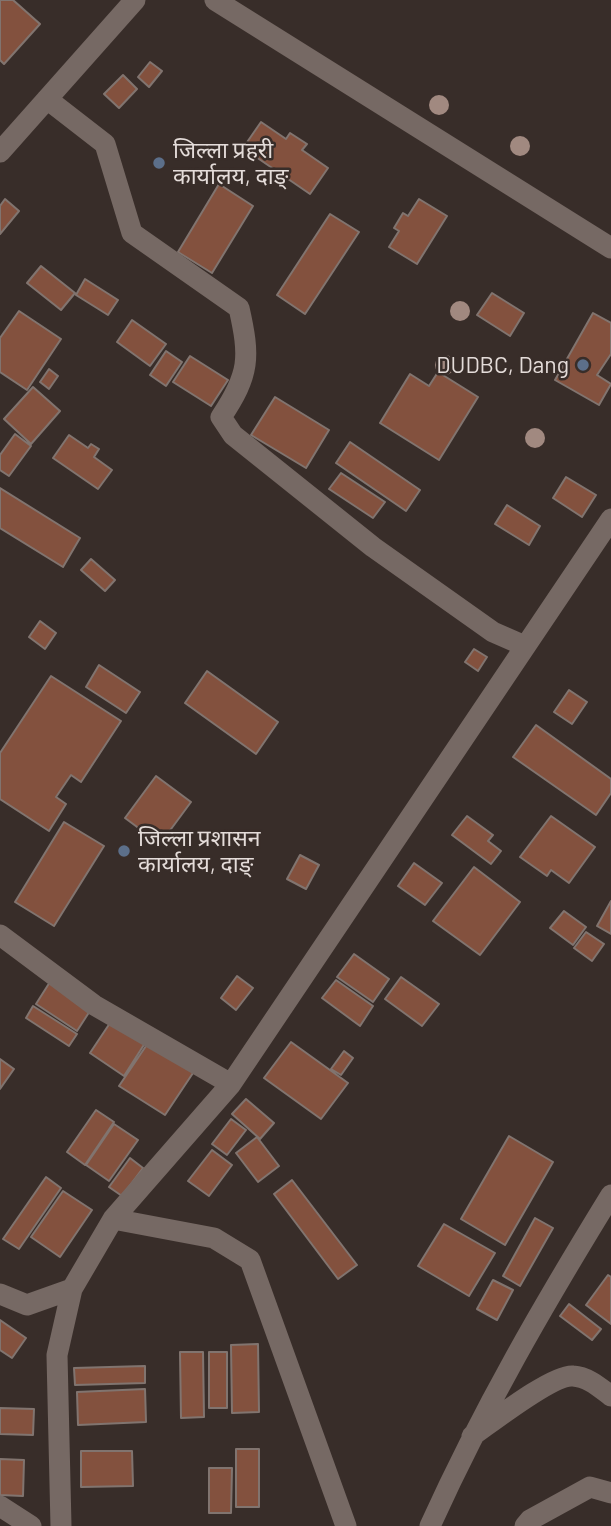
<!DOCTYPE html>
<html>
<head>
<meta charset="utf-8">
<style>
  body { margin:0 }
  canvas { display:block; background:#382d29 }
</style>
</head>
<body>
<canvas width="611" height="1526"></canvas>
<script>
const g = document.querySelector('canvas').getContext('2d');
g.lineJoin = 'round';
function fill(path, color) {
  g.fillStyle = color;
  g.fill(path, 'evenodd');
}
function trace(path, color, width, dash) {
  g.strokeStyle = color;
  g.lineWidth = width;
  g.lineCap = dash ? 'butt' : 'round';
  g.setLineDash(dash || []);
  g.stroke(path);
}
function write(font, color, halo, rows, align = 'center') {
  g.font = font + ' Barlow,"Noto Sans Devanagari",sans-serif';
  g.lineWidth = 5;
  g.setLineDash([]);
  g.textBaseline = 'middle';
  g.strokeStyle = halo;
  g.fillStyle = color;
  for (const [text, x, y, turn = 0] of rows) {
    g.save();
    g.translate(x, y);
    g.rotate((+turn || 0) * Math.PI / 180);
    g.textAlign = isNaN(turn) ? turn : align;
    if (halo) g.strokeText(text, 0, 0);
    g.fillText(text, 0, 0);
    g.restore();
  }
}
const building = new Path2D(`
  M0 0H13L40 24 4 64 0 60Z
  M150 62 162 71 149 87 138 77Z
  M123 75 137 89 119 108 104 94Z
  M261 122 286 139 290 133 307 144 302 150 328 168 310 194 243 148Z
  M219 184 253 206 212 273 178 252Z
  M5 199 19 211 0 234V206Z
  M419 199 447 216 417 264 389 247 399 231 394 228 403 213 408 216Z
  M330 214 359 232 305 314 277 295Z
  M41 266 75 293 61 310 27 283Z
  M85 279 118 300 108 315 76 295Z
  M492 293 524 313 510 336 477 315Z
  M19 311 61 339 27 390 0 372V338Z
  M593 313 611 323V354L597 375 611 384 599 405 555 380Z
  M132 320 166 344 150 366 117 342Z
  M166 351 182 362 166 386 150 375Z
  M190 356 228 380 211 406 173 382Z
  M49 369 58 376 49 389 40 382Z
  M438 372 478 397 439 460 380 423 410 374 429 386Z
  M33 387 60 411 31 444 4 419Z
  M275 397 329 430 306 468 251 435Z
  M15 434 31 446 9 476 0 470V455Z
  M69 435 88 448 91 444 99 449 94 457 112 470 98 489 53 458Z
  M350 442 420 490 406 511 336 463Z
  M341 473 385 502 373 518 329 489Z
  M566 477 596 495 582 517 553 498Z
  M0 488 80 538 63 567 0 528Z
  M507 505 540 526 529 545 495 524Z
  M91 559 115 580 105 591 81 570Z
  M40 621 56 633 45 649 29 637Z
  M474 649 487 657 478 671 465 662Z
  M99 665 140 692 126 713 86 687Z
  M207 671 278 722 256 754 185 703Z
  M51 676 121 721 81 782 71 775 56 797 66 804 49 831 0 799V753Z
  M569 690 587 702 572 724 554 712Z
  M536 725 611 779V793L596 815 513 757Z
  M156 776 191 802 160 844 125 818Z
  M467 816 493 835 488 841 501 851 491 864 452 835Z
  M551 816 595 847 569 883 551 870 547 876 520 857Z
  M64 822 104 846 54 926 15 902Z
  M300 855 319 865 306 889 287 879Z
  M414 863 442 883 425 905 398 886Z
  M474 867 520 902 480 955 433 921Z
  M611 901V934L597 926Z
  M564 911 586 927 573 945 550 928Z
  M586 932 604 944 592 961 574 948Z
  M354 954 389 979 373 1002 337 977Z
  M55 974 97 1000 77 1031 36 1004Z
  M237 976 253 988 236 1010 221 998Z
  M401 977 439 1004 422 1026 385 999Z
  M336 980 373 1006 360 1026 322 998Z
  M33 1006 77 1034 69 1046 26 1018Z
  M114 1017 147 1040 124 1076 90 1053Z
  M150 1040 195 1070 165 1115 119 1086Z
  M291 1042 348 1083 321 1119 264 1078Z
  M344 1051 353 1058 341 1075 331 1069Z
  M0 1059 14 1069 0 1089Z
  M246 1099 274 1123 260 1139 232 1114Z
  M96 1110 114 1122 85 1165 67 1152Z
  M231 1119 246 1130 227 1155 212 1144Z
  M114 1124 138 1140 109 1181 86 1165Z
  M509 1136 553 1162 505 1245 461 1219Z
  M257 1137 279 1166 258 1182 236 1153Z
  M212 1150 232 1165 209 1196 188 1181Z
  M130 1158 143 1168 122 1196 109 1187Z
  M46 1177 61 1188 19 1249 3 1239Z
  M292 1180 357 1265 338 1279 274 1194Z
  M63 1191 92 1210 60 1257 31 1237Z
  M535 1218 553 1228 520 1286 503 1276Z
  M444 1224 495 1253 469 1296 418 1266Z
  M608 1275 611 1277V1324L586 1305Z
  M493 1280 513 1290 497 1320 477 1309Z
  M569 1304 601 1329 592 1340 560 1316Z
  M0 1320 26 1338 12 1358 0 1350Z
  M258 1344 259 1412 232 1413 231 1345Z
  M180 1352H203L204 1417 181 1418Z
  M209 1352H227V1408H209Z
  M145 1366V1383L75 1385 74 1368Z
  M145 1389 146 1422 78 1425 77 1392Z
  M0 1408 34 1409 33 1435 0 1434Z
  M236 1449H259V1507H236Z
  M81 1451H132L133 1486 81 1487Z
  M0 1459 24 1460 23 1496 0 1495Z
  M209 1468H232L231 1513H209Z`);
fill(building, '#83513e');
trace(building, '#81746f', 2);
trace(new Path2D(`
  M215 0 611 248
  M47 99 105 144 132 233 239 308C250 357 250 374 221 417L233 435 373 547 493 632 525 646
  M0 152 135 0
  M0 935 94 1005 231 1084
  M113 1219 214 1238 250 1260 346 1526
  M0 1294 27 1305 72 1289
  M472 1436C492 1422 553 1374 573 1376 588 1377 599 1387 611 1396
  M0 1506 31 1526
  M61 1526 57 1355 72 1289 113 1219 231 1084 611 519
  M430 1526C483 1409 544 1304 611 1195
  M525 1526 530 1520 590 1487 611 1493`), '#766964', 21);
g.fillStyle = '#a18980';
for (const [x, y] of [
  [439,105],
  [520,146],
  [460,311],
  [445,365],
  [535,438]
]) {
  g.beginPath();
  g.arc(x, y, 10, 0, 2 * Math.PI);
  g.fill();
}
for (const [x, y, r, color] of [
  [159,163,7,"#5c6f8a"],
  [583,365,7,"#5c6f8a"],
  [124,851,7,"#5c6f8a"]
]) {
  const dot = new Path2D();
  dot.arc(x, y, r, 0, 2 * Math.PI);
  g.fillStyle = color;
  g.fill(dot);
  trace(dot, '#382d29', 2.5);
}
write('23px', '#e4dcd9', '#382d29', [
  ["जिल्ला प्रहरी",173,150],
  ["कार्यालय, दाङ्",173,176],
  ["DUDBC, Dang",569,365,"right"],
  ["जिल्ला प्रशासन",138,838],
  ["कार्यालय, दाङ्",138,864]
], 'left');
</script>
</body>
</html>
